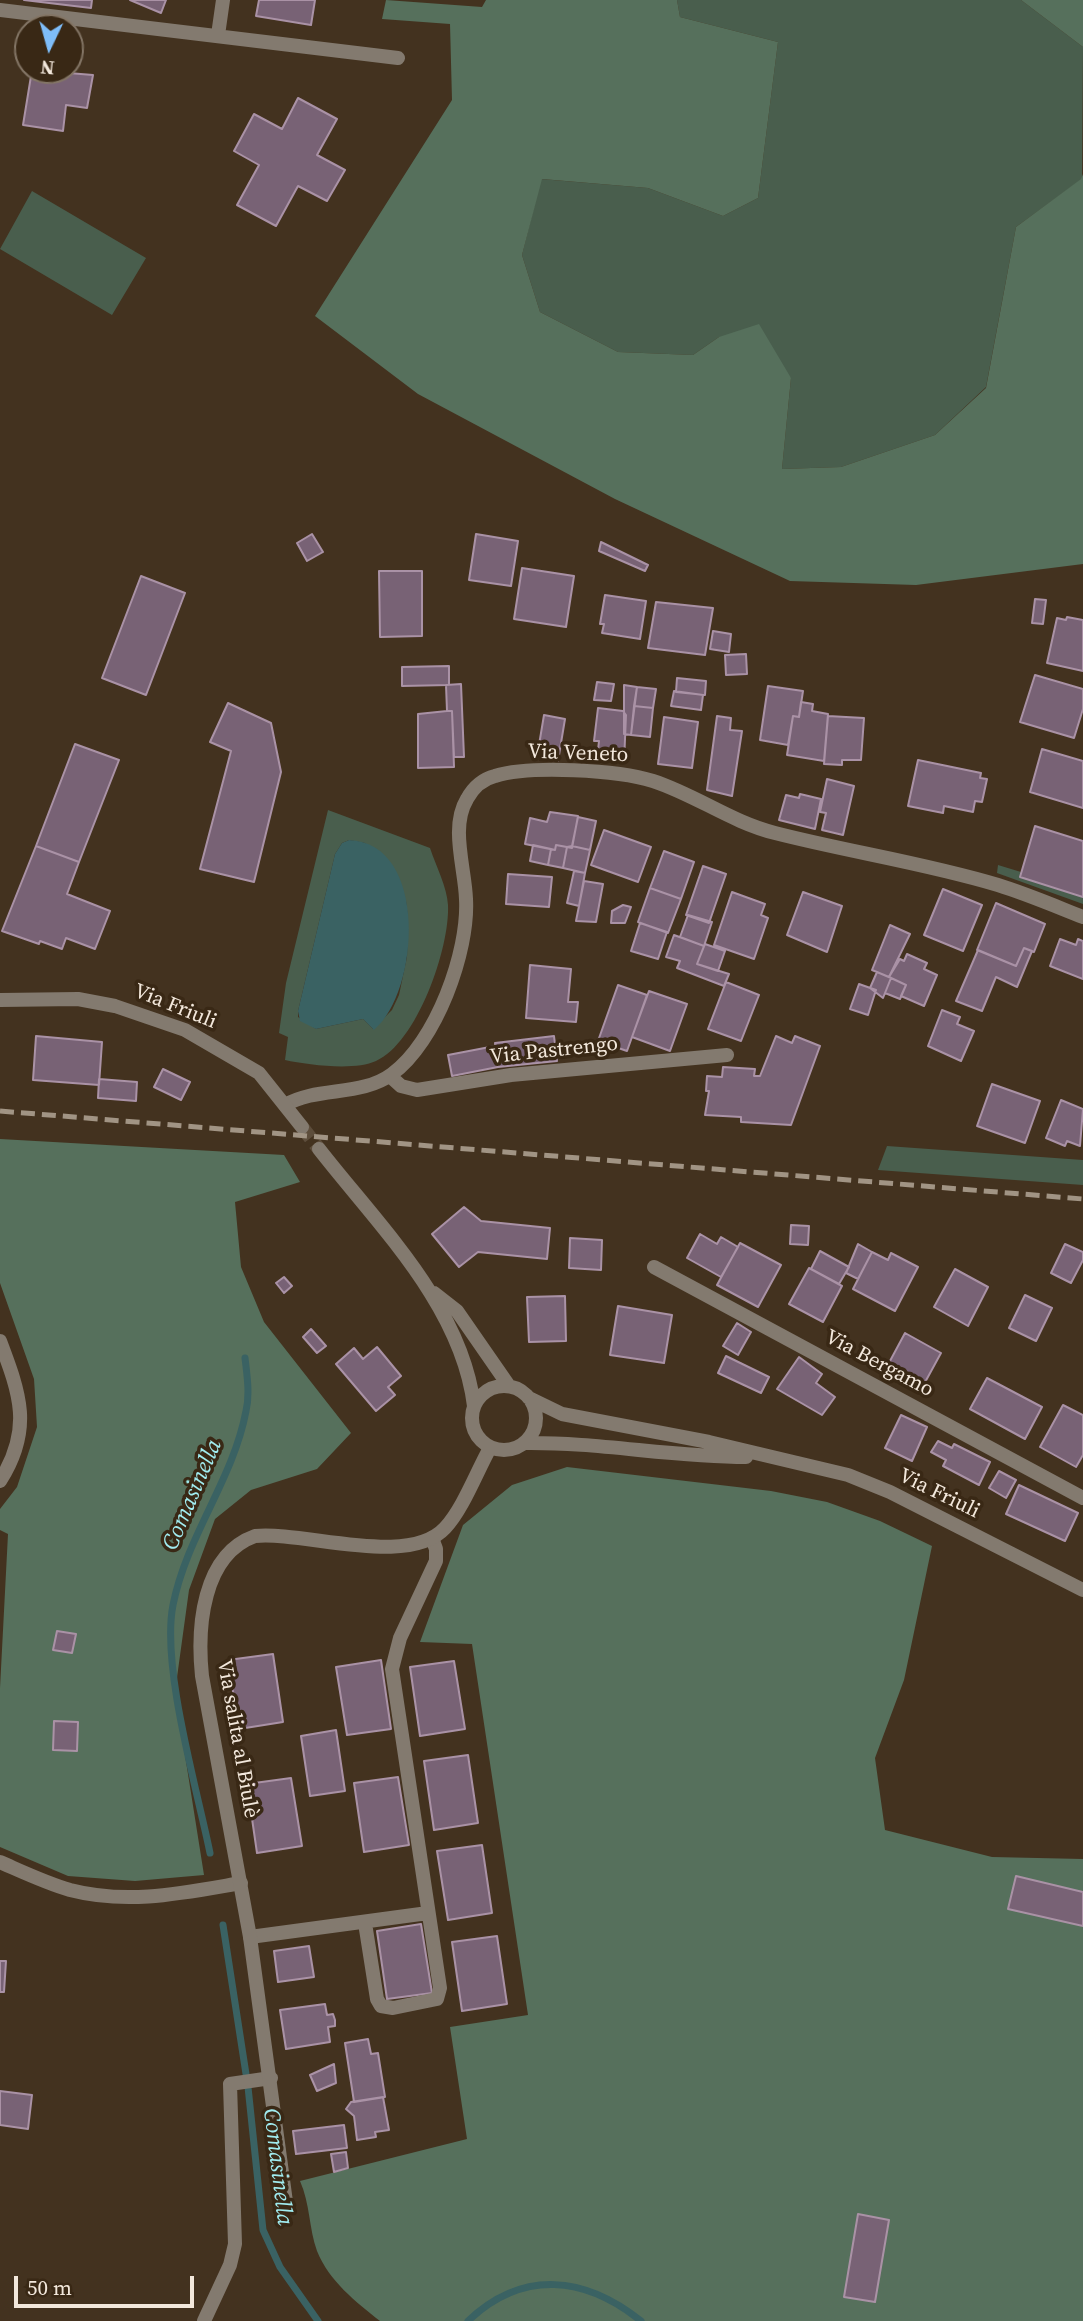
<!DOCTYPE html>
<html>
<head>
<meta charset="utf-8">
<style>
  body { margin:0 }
  #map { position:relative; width:1083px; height:2321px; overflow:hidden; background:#43321f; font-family:"Source Serif 4",serif }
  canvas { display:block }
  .north { position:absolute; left:14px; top:14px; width:70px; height:70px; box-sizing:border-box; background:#392815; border:2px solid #837565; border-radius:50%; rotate:185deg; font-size:19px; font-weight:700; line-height:28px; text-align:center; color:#f3e8dc }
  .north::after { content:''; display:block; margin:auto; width:24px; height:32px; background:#7ebdf9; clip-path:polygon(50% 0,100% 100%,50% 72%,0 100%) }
  .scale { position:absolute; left:14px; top:2276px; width:180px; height:32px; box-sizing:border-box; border:4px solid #f3e8dc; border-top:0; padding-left:9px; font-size:21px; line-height:24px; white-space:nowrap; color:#f3e8dc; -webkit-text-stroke:5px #392815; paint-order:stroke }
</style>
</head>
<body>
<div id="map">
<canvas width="1083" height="2321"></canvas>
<div class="north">N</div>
<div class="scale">50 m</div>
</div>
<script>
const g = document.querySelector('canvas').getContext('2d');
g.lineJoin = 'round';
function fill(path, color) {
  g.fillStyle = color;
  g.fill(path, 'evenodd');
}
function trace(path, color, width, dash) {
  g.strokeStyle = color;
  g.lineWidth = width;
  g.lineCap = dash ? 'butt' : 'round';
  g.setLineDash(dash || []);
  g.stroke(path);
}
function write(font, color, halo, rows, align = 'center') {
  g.font = font + ' "Source Serif 4",serif';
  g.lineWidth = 7;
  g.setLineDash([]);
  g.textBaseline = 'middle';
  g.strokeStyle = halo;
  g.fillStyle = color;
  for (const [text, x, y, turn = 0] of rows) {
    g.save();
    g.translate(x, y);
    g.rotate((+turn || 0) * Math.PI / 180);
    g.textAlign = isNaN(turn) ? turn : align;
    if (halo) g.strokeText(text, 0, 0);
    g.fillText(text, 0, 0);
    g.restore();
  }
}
fill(new Path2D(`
  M677 0H1021L1083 47 1082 179 1016 227 986 387 935 435 841 467 782 469 791 378 719 337 693 355 618 352 540 312 522 255 541 179 648 188 723 216 758 198 778 42 680 17Z
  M32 191 146 258 112 315 0 249Z
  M328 810 430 848C436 866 447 887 448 905 450 948 417 1043 376 1061 355 1071 308 1065 285 1060L288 1037 279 1033 286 983ZM349 840 365 843 406 901 408 919 407 957 399 995 392 1010 373 1029 363 1019 316 1029 298 1017V1011L335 854 342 843Z
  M998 865 1021 872 1020 877 1083 897V904L997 873Z
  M887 1146 1083 1160V1185L878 1170Z`), '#495e4d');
fill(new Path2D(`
  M386 0 482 7 486 0H677L680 17 778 42 758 198 723 216 648 188 542 179 522 255 540 312 618 352 693 355 719 337 759 324 791 378 782 469 841 467 935 435 986 388 1016 227 1081 179 1083 174V564L916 585 790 581 615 499 418 394 315 316 452 100 450 24 382 19Z
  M1021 0H1083V47Z
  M0 1139 284 1155 300 1182 235 1202 241 1267 264 1322 351 1433 317 1469 251 1490 215 1519 189 1590 175 1692 204 1875 135 1881 68 1876 0 1847V1688L8 1534 0 1530V1509L17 1487 37 1427 34 1379 0 1283Z
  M567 1467 771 1491 827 1502 880 1521 932 1546 904 1680 875 1758 885 1830 992 1857 1083 1859V2321H380C356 2302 329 2281 317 2251 309 2229 310 2203 300 2181L467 2139 450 2027 528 2015 472 1644 420 1642 463 1525 512 1485Z`), '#56705c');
fill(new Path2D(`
  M349 840C429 843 420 992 374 1030L363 1019 316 1029 300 1021 298 1011 335 854 342 843Z`), '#3a6263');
trace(new Path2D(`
  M210 1853C197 1789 161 1666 173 1605 187 1535 233 1480 246 1411 250 1394 247 1375 245 1358
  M223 1925 246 2074
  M248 2087 263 2230 280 2267 318 2321
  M468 2321C523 2269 585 2276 641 2321`), '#3a6263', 7);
const building = new Path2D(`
  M24 0H92L91 8Z
  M130 0H166L161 13Z
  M259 0H315L311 25 256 16Z
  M32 70 93 75 87 108 66 105 63 131 23 125Z
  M298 98 337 119 317 155 345 170 327 201 298 186 276 226 237 205 259 165 234 151 254 114 282 129Z
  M312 534 323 552 307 561 297 543Z
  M476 534 518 541 511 586 469 580Z
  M601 542 648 565 645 571 599 551Z
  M522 568 574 576 566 627 514 619Z
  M379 571H422V636L380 637Z
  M141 576 185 593 146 695 102 678Z
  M605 595 646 601 640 639 602 633 604 624H600Z
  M1035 599 1046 600 1043 624 1032 623Z
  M656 602 713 608 705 655 648 648Z
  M1067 617 1083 620V671L1047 663 1057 618 1066 620Z
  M713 631 731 634 729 652 710 649Z
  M746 654 747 674 726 675 725 655Z
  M449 666V685L402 686V667Z
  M1035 675 1083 689V709L1074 738 1020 722Z
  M677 678 706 681 705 695 676 692Z
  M597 682 614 684 611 701 594 700Z
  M461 684 464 757H454L452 711H447L446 685Z
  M624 685 637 687 631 735 624 734Z
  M768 686 803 691 799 717 793 716 788 745 760 740Z
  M637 687 656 689 653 708 634 706Z
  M674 691 703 695 701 710 671 706Z
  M801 702 813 704 812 711 828 714 824 761 787 755 793 716 799 717Z
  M228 703 271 723 281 772 254 882 200 869 231 751 210 742Z
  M634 706 653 708 650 737 631 735Z
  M598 708 623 711 626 715 624 763 597 759 599 741H594Z
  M447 711H452L454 767 418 768V714Z
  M544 715 565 719 558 761 537 757Z
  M717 716 731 718 730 730 742 731 732 796 707 790Z
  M828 716 864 718 861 760H842V765L824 764Z
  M664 717 698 722 692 768 658 764Z
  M75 744 119 760 79 862 36 846Z
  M1042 749 1083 761V808L1030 792Z
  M918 760 981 773 980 778 987 779 982 802 975 801 973 812 944 806 943 813 908 806Z
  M827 779 854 786 843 835 822 830 826 813 820 812Z
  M800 794 821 799 815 829 779 820 786 795 799 798Z
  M550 812 578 816 572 848 556 845 555 850 525 844 530 818 547 822Z
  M578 817 596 821 590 850 572 846Z
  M1035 826 1083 841V897L1020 877Z
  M604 830 651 847 638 882 591 865Z
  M533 845 551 849 548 865 530 861Z
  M556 845 567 847 563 868 548 865 551 849 555 850Z
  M36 846 79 862 67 894 110 911 95 949 66 938 62 949 40 941 39 944 2 931Z
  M572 846 590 850 585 873 563 868 567 847Z
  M664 851 694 862 681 899 650 888Z
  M703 866 726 874 709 923 686 915Z
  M574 871 585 873 579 906 567 903Z
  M508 874 552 877 549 907 506 904Z
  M584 881 603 884 596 922 576 921Z
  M650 888 681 899 668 933 638 922Z
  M943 889 982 905 963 951 924 935Z
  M732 892 765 904 761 915 768 918 754 959 714 945Z
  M803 892 842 906 827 952 787 935Z
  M996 903 1045 924 1034 952 1024 948 1016 966 977 950Z
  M623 905 631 907 625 923H611L612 911Z
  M688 915 712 922 704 946 680 937Z
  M640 923 667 932 658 959 631 951Z
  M890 925 910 934 889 977 872 970Z
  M674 935 704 946 697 964 729 974 724 986 677 968 680 961 666 957Z
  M1060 939 1076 945 1078 939 1083 941V979L1050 966Z
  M705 944 725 951 718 971 697 964Z
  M1024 948 1032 951 1017 987 996 977 982 1011 956 1001 978 950 1016 966Z
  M907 954 927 963 924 969 937 975 924 1006 901 996 906 985 889 977 900 959 904 961Z
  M530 965 571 969 568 1002H578L576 1022 526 1018Z
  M877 972 891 978 883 998 870 988Z
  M891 978 906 985 900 999 885 993Z
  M726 982 759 995 741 1041 708 1029Z
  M859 984 876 990 868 1015 850 1009Z
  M618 985 647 995 627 1051 598 1041Z
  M649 991 687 1004 670 1051 632 1037Z
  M942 1010 960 1017 957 1024 974 1031 961 1061 928 1046Z
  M36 1036 102 1042 99 1085 33 1080Z
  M554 1036 557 1061 498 1067 495 1043Z
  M776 1036 792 1043 795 1036 820 1046 791 1125 741 1122V1117L705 1115 709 1091H706L707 1076 722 1077 723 1067 755 1069 754 1076H760Z
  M495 1046 498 1067 452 1076 448 1055Z
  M163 1069 190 1082 181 1100 154 1087Z
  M99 1079 137 1082 136 1101 98 1098Z
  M992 1084 1040 1101 1025 1143 977 1126Z
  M1061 1100 1083 1109 1080 1146 1067 1141 1065 1146 1046 1138Z
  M464 1207 481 1221 550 1228 547 1259 478 1252 459 1267 432 1234Z
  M791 1225 809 1226 808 1245 790 1244Z
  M700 1234 717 1244 721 1237 738 1247 721 1277 687 1258Z
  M570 1238 602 1240 601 1270 569 1268Z
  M740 1243 781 1265 758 1307 717 1285Z
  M858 1244 872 1252 858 1279 846 1273Z
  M1065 1244 1083 1252V1260L1071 1283 1051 1273Z
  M820 1251 849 1267 839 1284 811 1269Z
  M872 1252 888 1260 891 1253 918 1267 895 1311 853 1289Z
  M809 1268 842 1286 823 1322 789 1304Z
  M955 1269 988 1287 968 1326 934 1307Z
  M284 1277 292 1286 284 1293 276 1283Z
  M1025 1295 1052 1308 1036 1341 1009 1328Z
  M565 1296 566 1341 529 1342 527 1297Z
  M618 1306 672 1315 664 1363 610 1355Z
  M737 1323 751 1332 738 1355 723 1346Z
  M311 1329 326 1346 317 1353 303 1337Z
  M905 1333 941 1353 923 1386 918 1383 914 1390 883 1374Z
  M377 1347 401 1376 388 1387 395 1395 376 1411 336 1364 354 1348 363 1359Z
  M726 1356 769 1377 761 1393 718 1373Z
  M799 1357 822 1374 816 1383 835 1397 822 1415 777 1389Z
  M987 1378 1042 1407 1025 1439 970 1409Z
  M1063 1405 1083 1415V1455L1076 1467 1040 1447Z
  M901 1415 927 1427 912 1461 885 1448Z
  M938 1441 952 1448 954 1444 990 1462 979 1485 943 1466 946 1460 931 1452Z
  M999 1471 1016 1480 1006 1498 989 1488Z
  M1019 1485 1078 1513 1065 1541 1006 1514Z
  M57 1631 76 1634 72 1653 53 1650Z
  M273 1654 283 1722 239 1729 228 1660Z
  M381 1660 391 1729 347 1735 336 1667Z
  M454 1661 465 1729 420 1736 410 1667Z
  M54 1721 78 1722 77 1751 53 1750Z
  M336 1730 345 1791 310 1796 301 1736Z
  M468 1755 478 1823 434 1830 424 1761Z
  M398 1777 409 1845 364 1852 354 1783Z
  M291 1778 302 1846 257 1853 247 1784Z
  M482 1845 492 1913 448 1920 437 1851Z
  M1016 1876 1083 1892V1926L1008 1909Z
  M421 1924 432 1993 387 1999 377 1931Z
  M497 1936 507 2004 462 2011 452 1942Z
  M309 1946 314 1977 278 1982 274 1951Z
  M0 1961H6L4 1992H0Z
  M325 2004 327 2015 333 2014 335 2020V2026L328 2027 330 2042 286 2049 280 2010Z
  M368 2039 371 2054 378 2053 385 2097 354 2102 345 2043Z
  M334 2064 336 2083 317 2091 310 2075Z
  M0 2091 32 2095 28 2129 0 2125Z
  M383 2097 389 2130 375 2132 376 2137 357 2140 354 2116 346 2109 351 2102Z
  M344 2125 347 2148 296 2154 293 2131Z
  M346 2152 348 2168 334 2172 331 2154Z
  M858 2214 889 2220 875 2302 844 2297Z`);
fill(building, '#786275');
trace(building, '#aa92a6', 2);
trace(new Path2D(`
  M302 1127 319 1149`), '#5d4d3b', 14, [14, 7]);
trace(new Path2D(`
  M0 10 398 58
  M218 35 223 0
  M390 1076 401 1086 417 1090 511 1075 727 1055
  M285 1105C318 1086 361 1097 392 1074 436 1042 469 952 466 899 465 868 450 827 467 799 473 788 483 779 495 776 530 765 618 770 653 781 696 795 731 822 775 833 849 852 925 863 998 885 1027 894 1055 906 1083 917
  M654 1267 1083 1498
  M0 1341C20 1394 33 1429 0 1481
  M0 1862C23 1872 46 1883 70 1890 128 1905 183 1893 241 1883
  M365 1923 377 1999 381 2006 393 2008 437 1999 440 1988 392 1669 400 1638 436 1561V1549L432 1538
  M250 1937 428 1913
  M204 2321 230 2265 235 2244 230 2084 271 2078`), '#837a6f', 14);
trace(new Path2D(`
  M0 1000 78 999 115 1006 185 1030 259 1073 302 1127
  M319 1149C379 1226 462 1306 474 1406
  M434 1293 457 1311 509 1386
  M472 1418a32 32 0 1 1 64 0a32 32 0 1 1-64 0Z
  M529 1398 562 1414 709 1442 848 1475 890 1492 1083 1590
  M524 1443C598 1442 672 1457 746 1457
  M286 2202 250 1937 202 1676C197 1628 202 1555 255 1536 305 1531 408 1568 445 1528 463 1509 477 1471 490 1448`), '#837a6f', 14);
trace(new Path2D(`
  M0 1111 1083 1199`), '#a19484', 5, [14, 7]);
write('21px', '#f3e8dc', '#392815', [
  ["Via Veneto",578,754,2],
  ["Via Friuli",175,1007,22],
  ["Via Pastrengo",554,1051,-6],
  ["Via Bergamo",879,1364,28],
  ["Via Friuli",939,1494,26],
  ["Via salita al Biulè",237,1739,80]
]);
write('italic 23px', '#a1ecf0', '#392815', [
  ["Comasinella",193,1495,-67],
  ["Comasinella",277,2167,83]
]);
</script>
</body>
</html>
